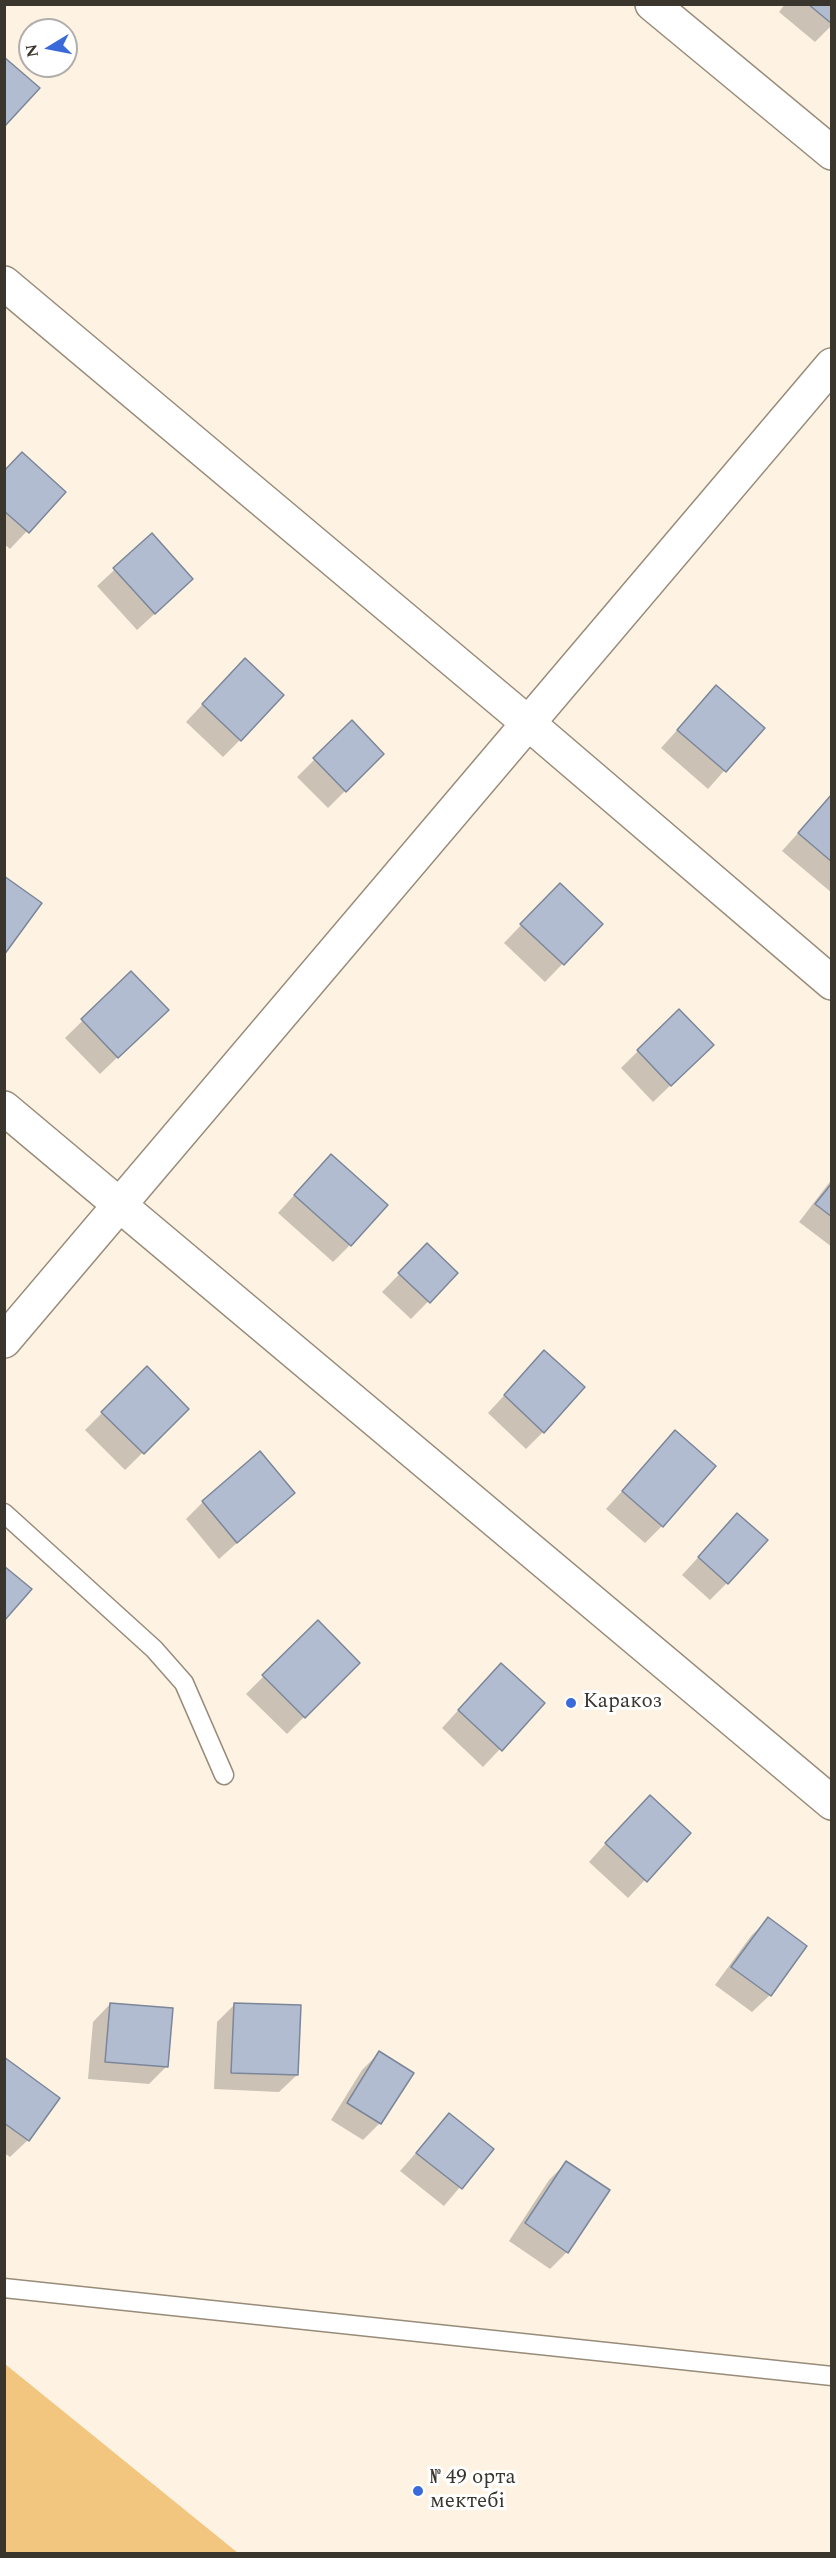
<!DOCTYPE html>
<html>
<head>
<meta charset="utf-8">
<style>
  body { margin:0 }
  #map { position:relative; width:836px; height:2558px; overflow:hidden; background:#fef3e3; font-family:Spectral,serif }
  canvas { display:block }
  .frame { position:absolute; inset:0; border:6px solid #3a352d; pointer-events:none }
  .north { position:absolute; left:18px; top:18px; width:60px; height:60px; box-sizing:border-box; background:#fff; border:2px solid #b0aeab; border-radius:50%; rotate:260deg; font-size:16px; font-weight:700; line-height:24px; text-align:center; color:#3a352d }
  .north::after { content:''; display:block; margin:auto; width:21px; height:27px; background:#3a6ada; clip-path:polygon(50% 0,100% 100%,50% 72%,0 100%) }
</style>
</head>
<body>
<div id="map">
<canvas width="836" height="2558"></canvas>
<div class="frame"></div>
<div class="north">N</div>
</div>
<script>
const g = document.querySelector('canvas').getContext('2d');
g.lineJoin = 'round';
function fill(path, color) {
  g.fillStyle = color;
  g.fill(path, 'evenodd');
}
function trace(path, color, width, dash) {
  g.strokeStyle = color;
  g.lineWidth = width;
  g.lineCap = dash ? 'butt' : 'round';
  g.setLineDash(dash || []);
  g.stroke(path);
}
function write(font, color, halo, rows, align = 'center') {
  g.font = font + ' Spectral,serif';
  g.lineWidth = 6;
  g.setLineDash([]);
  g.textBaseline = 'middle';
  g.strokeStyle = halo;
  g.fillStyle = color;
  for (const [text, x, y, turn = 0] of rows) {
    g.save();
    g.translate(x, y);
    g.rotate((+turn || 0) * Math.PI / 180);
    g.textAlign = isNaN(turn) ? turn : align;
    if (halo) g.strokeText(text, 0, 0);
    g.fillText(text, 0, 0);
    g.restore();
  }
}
fill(new Path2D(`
  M4 2364H5L238 2553H5Z`), '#f3c67f');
fill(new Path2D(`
  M785 4H832V25L815 42 779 12Z
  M4 471 64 492 10 549 4 544Z
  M152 535 174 596 137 630 97 586Z
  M228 677 240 740 223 757 186 722Z
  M716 687 762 728 708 789 661 748Z
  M352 722 382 754 328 808 297 777Z
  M832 795V893L782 851Z
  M543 902 601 924 545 982 504 943Z
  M131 973 149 1027 100 1074 65 1038Z
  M638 1051 695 1062 653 1102 621 1068Z
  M314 1173 350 1245 333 1262 278 1213Z
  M832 1179V1247L799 1222Z
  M410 1263 456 1273 411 1319 382 1292Z
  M544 1352 543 1432 526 1449 488 1413Z
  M147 1368 187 1409 125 1470 85 1430Z
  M675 1432 662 1526 645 1543 606 1509Z
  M293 1493 219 1559 186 1519 203 1502Z
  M737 1515 727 1583 710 1600 682 1575Z
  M318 1622 358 1663 287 1734 246 1694Z
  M484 1682 500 1749 483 1767 442 1728Z
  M632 1814 689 1833 628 1898 589 1862Z
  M768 1919 805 1946 770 1995 752 2012 715 1985 751 1936Z
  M110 2004 166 2067 149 2084 88 2079 93 2022Z
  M235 2004 297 2075 279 2092 214 2089 217 2022Z
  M379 2053 380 2123 363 2140 331 2120 362 2070Z
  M4 2058 28 2140 10 2157 4 2153Z
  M449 2115 492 2149 444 2206 400 2171Z
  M566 2163 567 2252 550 2269 509 2241 549 2180Z`), '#0003');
const building = new Path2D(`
  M808 4H832V24Z
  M4 57 40 88 4 127Z
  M22 452 66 492 29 533 4 511V471Z
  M152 533 193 579 155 614 113 568Z
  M245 658 284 695 241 741 202 704Z
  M716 685 765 728 726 772 677 730Z
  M352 720 384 754 346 792 313 758Z
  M832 794V862L798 833Z
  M4 876 42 903 4 955Z
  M560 883 603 924 564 965 520 924Z
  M131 971 169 1010 118 1058 81 1019Z
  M679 1009 714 1045 671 1086 637 1050Z
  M331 1154 388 1205 351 1246 294 1195Z
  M832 1183V1217L815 1204Z
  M427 1243 458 1273 430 1303 398 1273Z
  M544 1350 585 1387 544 1433 504 1395Z
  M147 1366 189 1409 144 1454 101 1412Z
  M675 1430 716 1466 663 1527 622 1491Z
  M260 1451 295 1493 237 1543 202 1501Z
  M737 1513 768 1540 728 1584 698 1557Z
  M4 1566 32 1589 4 1621Z
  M318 1620 360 1663 305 1718 262 1675Z
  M501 1663 545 1703 502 1751 458 1710Z
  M650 1795 691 1833 647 1882 605 1843Z
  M768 1917 807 1946 771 1996 731 1967Z
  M110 2003 173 2008 168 2067 105 2062Z
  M234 2003 301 2005 298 2075 231 2073Z
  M379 2051 414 2073 381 2124 347 2103Z
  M4 2057 60 2098 29 2141 4 2123Z
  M449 2113 494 2149 462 2189 416 2153Z
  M566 2161 610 2190 568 2253 525 2223Z`);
fill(building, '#b2bcd0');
trace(building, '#7c8699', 1.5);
const service = new Path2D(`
  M4 1513 154 1649 184 1683 224 1775
  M4 2288 832 2376`);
const minor = new Path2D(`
  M652 4 832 153
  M4 283 528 723 832 983
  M4 1108 832 1803
  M4 1341 832 365`);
trace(service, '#988b79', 21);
trace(minor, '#988b79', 36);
trace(service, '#fff', 18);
trace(minor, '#fff', 33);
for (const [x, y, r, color] of [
  [571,1703,6,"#3a6ada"],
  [418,2491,6,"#3a6ada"]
]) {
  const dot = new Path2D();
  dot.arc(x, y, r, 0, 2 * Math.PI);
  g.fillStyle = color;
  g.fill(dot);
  trace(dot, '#fff', 2);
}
write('21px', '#3a352d', '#fff', [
  ["Каракоз",583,1703],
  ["№ 49 орта",430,2479],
  ["мектебі",430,2503]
], 'left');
</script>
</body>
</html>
